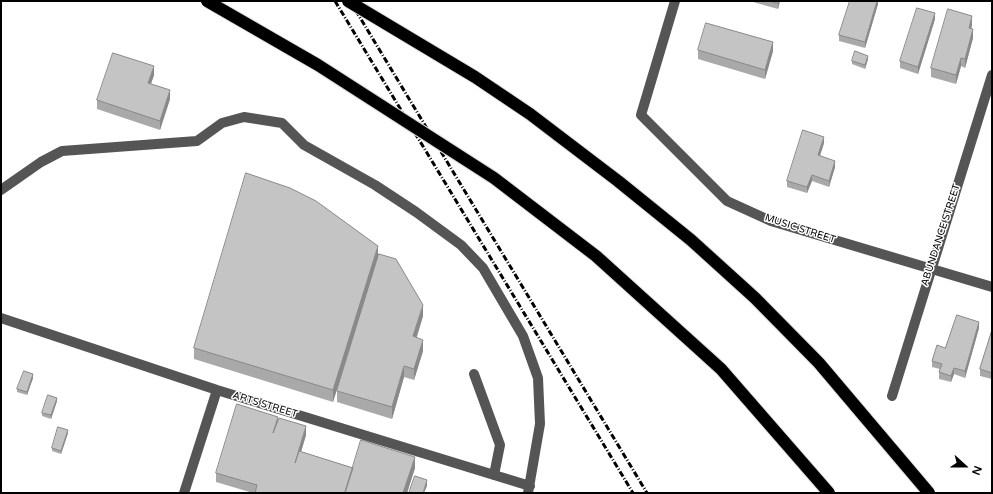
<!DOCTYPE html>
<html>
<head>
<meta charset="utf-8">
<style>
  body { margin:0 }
  #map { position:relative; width:993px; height:494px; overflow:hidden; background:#fff; font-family:"Varela Round",sans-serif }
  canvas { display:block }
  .frame { position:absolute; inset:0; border:2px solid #000; pointer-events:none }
  .north { position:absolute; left:945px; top:446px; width:40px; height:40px; -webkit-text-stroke:3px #fff; paint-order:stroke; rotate:111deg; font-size:11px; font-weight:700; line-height:16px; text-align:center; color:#000 }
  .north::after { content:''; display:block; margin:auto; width:14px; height:18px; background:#000; clip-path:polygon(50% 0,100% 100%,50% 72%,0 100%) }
</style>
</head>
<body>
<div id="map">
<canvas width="993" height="494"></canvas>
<div class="frame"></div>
<div class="north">N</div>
</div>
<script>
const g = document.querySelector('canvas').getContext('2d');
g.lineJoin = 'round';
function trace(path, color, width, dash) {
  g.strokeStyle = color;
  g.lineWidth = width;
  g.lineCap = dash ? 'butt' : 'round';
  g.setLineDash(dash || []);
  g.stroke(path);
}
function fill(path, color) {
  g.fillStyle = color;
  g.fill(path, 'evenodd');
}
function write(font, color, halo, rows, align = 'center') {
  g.font = font + ' "Varela Round",sans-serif';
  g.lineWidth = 3;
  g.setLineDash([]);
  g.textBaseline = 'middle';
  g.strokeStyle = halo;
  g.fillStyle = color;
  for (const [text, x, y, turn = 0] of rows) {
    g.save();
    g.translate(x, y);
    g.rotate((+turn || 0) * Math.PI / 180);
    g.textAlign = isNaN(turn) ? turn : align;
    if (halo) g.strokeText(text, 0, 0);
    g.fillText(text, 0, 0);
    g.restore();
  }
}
trace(new Path2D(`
  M675 1 641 115 727 201 771 221 992 287
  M1 190 41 162 62 151 197 141 222 123 244 117 282 123 304 145 375 185 416 212 461 245 483 268 523 336 538 378 540 424 528 493
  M1 318 217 390 530 486
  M474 374 500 445 494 475
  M892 396 992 75
  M184 493 217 390`), '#555', 10);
trace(new Path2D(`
  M335 1 633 493
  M350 1 647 493`), '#000', 3, [6, 2, 1, 2]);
const highwayBridge = new Path2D(`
  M207 1 318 65 494 178 596 256 721 369 829 493
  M348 1 475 77 530 114 618 181 691 240 755 298 819 363 929 493`);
trace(highwayBridge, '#dbdbdb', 14, []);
trace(highwayBridge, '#000', 12);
fill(new Path2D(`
  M753 1H780L778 9 753 2Z
  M878 1V4L865 48 839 41V35Z
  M935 19 918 74 900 68V61Z
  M972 25 971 28 973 38 965 68 961 66 956 84 931 77V68Z
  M698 50 773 51 765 79 698 59Z
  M868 59 865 69 852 64V61Z
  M154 75 151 84 170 99 160 130 97 109V100Z
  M824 143 820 156 835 167 829 187 812 181 807 193 787 187V181Z
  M378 257 333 402 194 359V348Z
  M423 316 417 337 423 351 414 380 404 377 392 419 337 402V391Z
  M979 328 965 378 954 374 951 382 939 379V372L940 369 932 367V361L945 348Z
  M992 330V379L980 376V369Z
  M33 378 27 395 17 392V389Z
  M57 401 51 419 42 416V413Z
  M278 420 306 435 301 452 353 468H415L407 493H253L216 482V473Z
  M68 433 61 454 52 451V448Z`), '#a9a9a9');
fill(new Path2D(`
  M779 1H780L778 9V3Z
  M877 1H878V4L865 48V42Z
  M935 13V19L918 74V67Z
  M972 16V25L969 37V28Z
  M973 29V38L965 68V59Z
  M773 42V51L765 79V70Z
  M868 56V59L865 69V65Z
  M961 58V66L956 84V75Z
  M154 66V75L148 92V83Z
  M170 90V99L160 130V121Z
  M824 137V143L818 161V155Z
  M835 161V167L829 187V181Z
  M812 175V181L807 193V187Z
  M378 246V257L333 402V390Z
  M423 305V316L413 348V336Z
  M979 322V328L965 378V371Z
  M423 340V351L414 380V369Z
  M404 366V377L392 419V407Z
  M954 368V374L951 382V376Z
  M33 374V378L27 395V392Z
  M57 398V401L51 419V415Z
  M306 426V435L295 472V463Z
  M68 430V433L61 454V451Z
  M415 457V468L407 493H403Z
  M427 480V486L424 493H423Z`), '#898989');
const building = new Path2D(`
  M770 1H779L778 3Z
  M850 1H877L865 42 839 35Z
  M917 8 935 13 918 67 900 61Z
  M948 9 972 16 969 28 973 29 965 59 961 58 956 75 931 68Z
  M706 23 773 42 765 70 698 50Z
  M855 51 868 56 865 65 852 61Z
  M113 53 154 66 148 83 170 90 160 121 97 100Z
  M803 130 824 137 818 155 835 161 829 181 812 175 807 187 787 181Z
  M246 173 290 188 316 201 378 246 333 390 194 348Z
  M379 254 396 259 423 305 413 336 423 340 414 369 404 366 392 407 337 391Z
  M957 315 979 322 965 371 954 368 951 376 939 372 942 364 932 361 937 345 945 348Z
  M992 330V373L980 369Z
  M24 371 33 374 27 392 17 389Z
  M48 395 57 398 51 415 42 413Z
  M237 404 278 417 273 433 279 418 306 426 295 463 299 451 353 468 345 493H255L257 485 216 473Z
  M58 427 68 430 61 451 52 448Z
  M361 440 415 457 403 493H345Z
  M415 476 427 480 423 493H409Z`);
fill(building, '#c4c4c4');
trace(building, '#898989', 1);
write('10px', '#000', '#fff', [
  ["MUSIC STREET",800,229,18],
  ["ABUNDANCE STREET",941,235,-72],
  ["ARTS STREET",265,405,17]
]);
</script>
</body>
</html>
